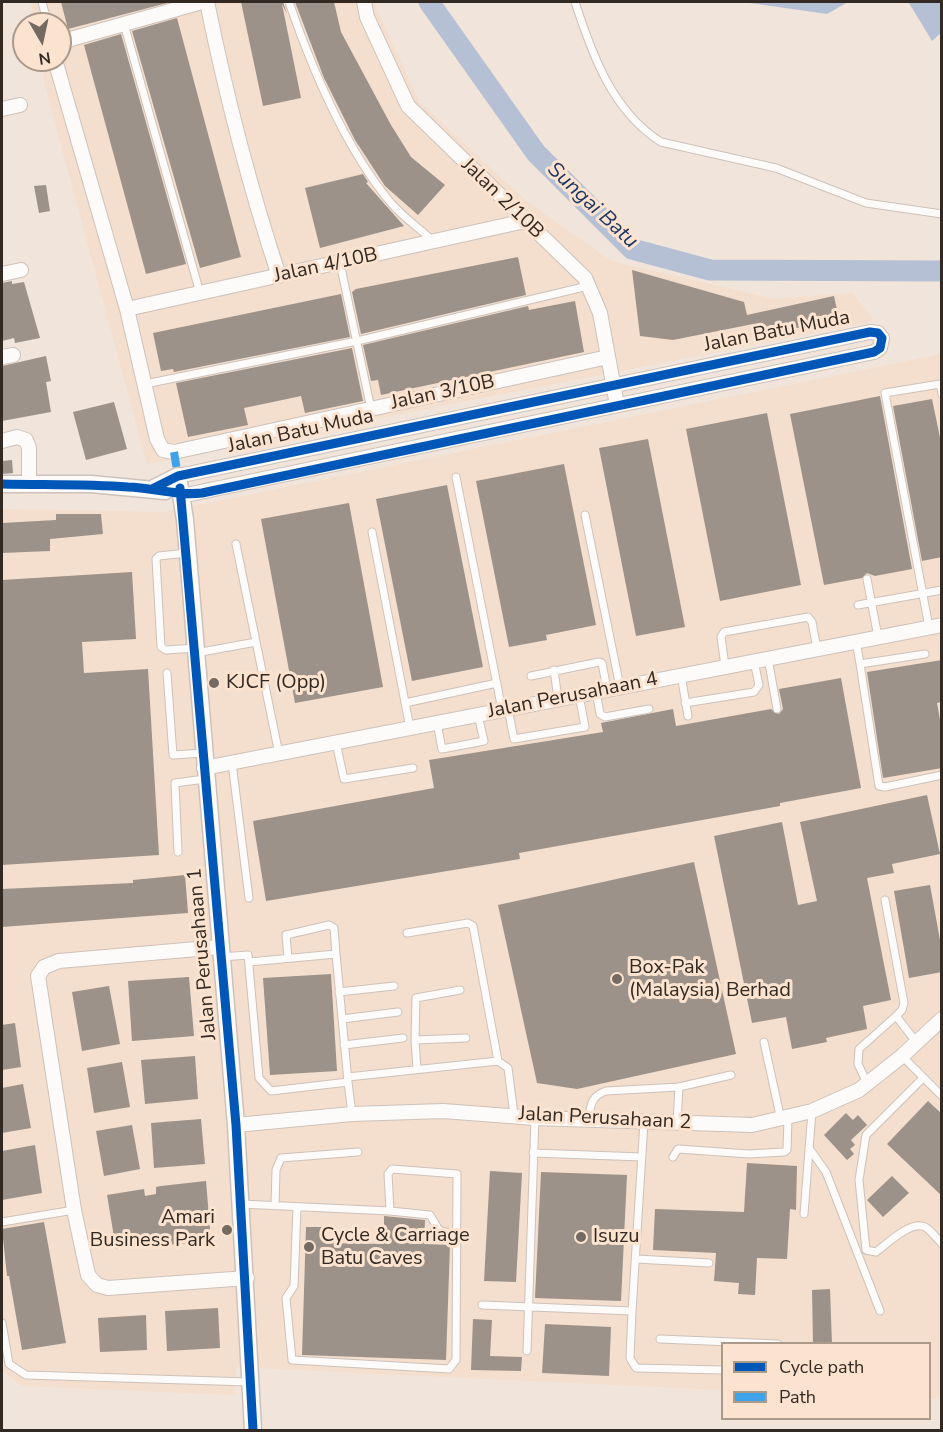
<!DOCTYPE html>
<html>
<head>
<meta charset="utf-8">
<style>
  body { margin:0 }
  #map { position:relative; width:943px; height:1432px; overflow:hidden; background:#f1e4da; font-family:"Nunito Sans",sans-serif }
  canvas { display:block }
  .frame { position:absolute; inset:0; border:3px solid #322922; pointer-events:none }
  .legend { position:absolute; left:721px; top:1342px; width:210px; height:78px; box-sizing:border-box; background:#fbe3d0; border:2px solid #ab998a; margin:0; padding:8px 10px; list-style:none; font-size:18px; color:#322922 }
  .legend li { display:flex; align-items:center; gap:12px; height:30px }
  .legend b { width:30px; border:2px solid #ab998a }
  .north { position:absolute; left:12px; top:12px; width:60px; height:60px; box-sizing:border-box; background:#fbe3d0; border:2px solid #ab998a; border-radius:50%; rotate:171deg; font-size:16px; font-weight:700; line-height:24px; text-align:center; color:#322922 }
  .north::after { content:''; display:block; margin:auto; width:21px; height:27px; background:#756a62; clip-path:polygon(50% 0,100% 100%,50% 72%,0 100%) }
</style>
</head>
<body>
<div id="map">
<canvas width="943" height="1432"></canvas>
<div class="frame"></div>
<ul class="legend">
<li><b style="height:8px;background:#0057b8"></b>Cycle path</li>
<li><b style="height:8px;background:#3ea3ea"></b>Path</li>
</ul>
<div class="north">N</div>
</div>
<script>
const g = document.querySelector('canvas').getContext('2d');
g.lineJoin = 'round';
function fill(path, color) {
  g.fillStyle = color;
  g.fill(path, 'evenodd');
}
function trace(path, color, width, dash) {
  g.strokeStyle = color;
  g.lineWidth = width;
  g.lineCap = dash ? 'butt' : 'round';
  g.setLineDash(dash || []);
  g.stroke(path);
}
function write(font, color, halo, rows, align = 'center') {
  g.font = font + ' "Nunito Sans",sans-serif';
  g.lineWidth = 6;
  g.setLineDash([]);
  g.textBaseline = 'middle';
  g.strokeStyle = halo;
  g.fillStyle = color;
  for (const [text, x, y, turn = 0] of rows) {
    g.save();
    g.translate(x, y);
    g.rotate((+turn || 0) * Math.PI / 180);
    g.textAlign = isNaN(turn) ? turn : align;
    if (halo) g.strokeText(text, 0, 0);
    g.fillText(text, 0, 0);
    g.restore();
  }
}
fill(new Path2D(`
  M31 2H374L419 102 525 200 611 261 774 299 853 293 874 321 147 464 45 86 41 60H60V24H34Z
  M941 354V1399H930V1344H722V1390L236 1367 235 1395 23 1386 2 1371V509L164 512Z`), '#f4decd');
fill(new Path2D(`
  M743 2H848L827 14Z
  M911 2H941V33L932 41 909 3Z`), '#b6c0d4');
trace(new Path2D(`
  M429 2 536 153 632 249 710 270 942 271`), '#b6c0d4', 21);
fill(new Path2D(`
  M61 2H171L68 29Z
  M241 2H283L287 14 282 4 301 98 263 106Z
  M295 2H334L341 32 391 125 411 157 445 185 418 215 385 186 355 140 324 78Z
  M177 18 241 257 200 268 132 31Z
  M121 34 186 264 146 274 84 45Z
  M363 174 368 182 366 183 404 226 320 248 305 188Z
  M46 185 50 211 39 213 34 186Z
  M518 257 526 295 361 334 352 292 356 289Z
  M632 270 744 302 747 315 834 296 839 319 756 337 753 324 673 340 640 336Z
  M12 281V284L24 282 40 338 15 343 14 338 2 341V283Z
  M341 294 350 337 174 372 173 369 161 371 153 333Z
  M575 301 584 352 381 395 378 380 371 381 363 345 528 306 529 310Z
  M352 348 363 401 305 413 301 396 273 402 244 408 248 425 188 437 176 383Z
  M46 356 51 381 46 382 51 412 2 421V366Z
  M880 396 912 569 875 576 867 573 862 578 824 585 790 414Z
  M932 399 942 447V557L922 561 893 406Z
  M114 402 127 449 86 460 73 412Z
  M767 413 801 585 720 601 686 429Z
  M648 439 685 627 636 636 599 448Z
  M12 460 13 473 2 474V461Z
  M564 464 596 625 546 635 547 640 509 647 476 481Z
  M447 485 483 667 412 681 376 499Z
  M349 503 383 687 295 703 261 519Z
  M56 514H101L103 534 50 539V551L2 553V523L56 520Z
  M132 572 136 639 82 642 84 673 148 669 159 855 2 865V580Z
  M942 660V702L937 703 942 731V768L883 778 867 672Z
  M841 678 861 788 780 803V806L519 853 520 859 266 901 253 821 434 788 429 760 603 732 601 723 673 709 676 726 771 709 779 714 783 709 779 689Z
  M927 795 940 854 892 864 894 873 867 878 891 1000 863 1006 867 1029 826 1038 827 1042 792 1049 786 1017 752 1023 714 836 782 822 798 905 817 901 800 822Z
  M694 862 736 1054 577 1089 537 1083 498 905Z
  M185 875 188 913 2 927V889L133 883V880Z
  M930 885 942 951V972L909 978 894 891Z
  M331 974 337 1071 270 1075 263 978Z
  M189 977 194 1036 132 1041 128 981Z
  M109 986 120 1044 82 1051 72 992Z
  M15 1023 21 1067 2 1070V1025Z
  M195 1056 198 1099 145 1104 141 1060Z
  M122 1062 130 1107 94 1113 87 1068Z
  M23 1084 31 1128 2 1133V1088Z
  M928 1101 942 1114V1196L887 1144Z
  M846 1113 853 1120 858 1115 867 1125 851 1140 855 1145 850 1149 854 1154 847 1160 824 1135Z
  M201 1119 205 1164 154 1168 151 1123Z
  M132 1125 140 1169 104 1176 96 1131Z
  M35 1145 42 1193 2 1200V1151Z
  M747 1163 797 1166 796 1210 790 1209 787 1259 757 1258 755 1295 738 1294 739 1283 714 1281 716 1253 653 1250 655 1209 744 1212Z
  M490 1171 522 1173 516 1282 484 1281Z
  M541 1172 627 1175 621 1301 535 1298Z
  M892 1176 909 1193 883 1217 867 1200Z
  M206 1181 211 1241 166 1245V1241L116 1249 107 1195 144 1189 145 1196 156 1194V1187L161 1186Z
  M384 1216 425 1220 424 1244 450 1245 446 1360 302 1355 306 1227H325L324 1243 384 1244Z
  M44 1222 66 1343 22 1350 9 1276H7L2 1229Z
  M830 1289 832 1344H813L812 1290Z
  M218 1308 220 1348 167 1351 165 1311Z
  M146 1315 147 1350 100 1352 98 1318Z
  M473 1319 492 1320 490 1356 522 1357 521 1371 471 1370Z
  M545 1324 611 1327 609 1376 542 1373Z`), '#9c9289');
const service = new Path2D(`
  M42 2 48 24
  M289 2C312 69 345 148 391 203 403 217 419 228 432 240
  M575 2C592 54 612 111 661 142L776 168 866 203 942 214
  M124 24 200 293
  M340 263 371 409
  M145 384 357 341 588 286
  M456 477 502 710
  M585 515 620 687
  M372 532 410 728
  M236 544 279 754
  M187 553 159 556 156 559 161 647 166 650 196 648
  M867 579 878 637
  M858 605 942 590
  M929 627 885 393 940 384 942 394
  M856 641 860 664 925 654
  M196 653 256 642
  M768 658 777 709
  M860 664 879 786 885 787 942 775
  M725 666 721 637 724 632 808 617 812 622 817 649
  M554 670 558 699
  M167 673 173 755 203 753
  M681 675 688 716
  M531 676 599 662 602 663 607 689
  M596 691 600 714 605 717 649 709
  M405 703 497 683
  M685 703 754 692 759 685 754 661
  M508 709 514 739 585 727 579 695
  M437 723 442 749 484 741 478 715
  M336 743 344 779 413 768
  M232 763 249 898
  M178 852 175 783 205 779
  M885 900 904 1003 902 1010 896 1016
  M407 933 468 923 473 926 498 1061
  M221 957 248 955 259 1078 271 1091 348 1082 336 954 249 962
  M288 958 286 935 329 925 334 928 336 954
  M339 992 394 986
  M342 1019 398 1012
  M415 1040 416 998 460 990
  M764 1042 781 1120
  M344 1045 403 1038
  M902 1056 942 1096
  M417 1069 415 1040 466 1038
  M348 1077 498 1061 508 1068 514 1115
  M923 1078 866 1135 859 1180 866 1250 876 1252C887 1244 911 1220 925 1227 931 1230 937 1239 942 1244
  M348 1082 352 1114
  M867 1083 858 1064 859 1049 896 1016 917 1043
  M679 1087 731 1075
  M588 1120C591 1105 591 1096 606 1091L679 1087 677 1122
  M809 1148 826 1172 880 1311
  M533 1153 642 1157
  M673 1157 678 1149 749 1154 784 1152 787 1150 788 1118
  M241 1204 390 1211 388 1174 392 1169 457 1174 456 1360 449 1369 292 1360 286 1298 294 1286 297 1207
  M275 1206 276 1170 281 1158 358 1152
  M390 1211 430 1215 439 1230 459 1236
  M804 1214 812 1111
  M2 1222 74 1210
  M636 1259 709 1263
  M482 1305 632 1311 644 1122
  M632 1311 630 1358 636 1368 722 1370
  M2 1323 9 1364 26 1375 249 1382
  M660 1339 778 1344
  M527 1351 535 1118`);
const minor = new Path2D(`
  M207 2C226 95 249 185 279 276
  M364 2 367 17 408 106 585 278 600 313 617 405
  M60 42 202 2
  M55 60 127 309 157 439 163 450 174 452 608 357
  M2 109 20 105
  M2 274 21 270
  M127 309 525 221
  M2 357 13 355
  M2 441 17 437 26 440 29 448V485
  M178 476 870 332 878 333 882 338 880 348 874 352 181 496
  M204 768 942 625
  M220 947 59 961 44 967 38 976 74 1210 88 1275 97 1285 108 1288 247 1278
  M236 1125 352 1114 443 1111 535 1118 752 1125 812 1111 859 1090 902 1056 942 1019`);
const tertiary = new Path2D(`
  M2 484H91L165 491
  M154 488 178 476 185 520 236 1125 253 1430`);
trace(service, '#cdc2bb', 9);
trace(minor, '#cdc2bb', 16);
trace(tertiary, '#cdc2bb', 19);
trace(service, '#fdfbf9', 7);
trace(minor, '#fdfbf9', 14);
trace(tertiary, '#fdfbf9', 16);
trace(new Path2D(`
  M174 452 178 476`), '#3ea3ea', 8, [15, 8]);
trace(new Path2D(`
  M2 484C44 485 86 484 128 487 154 488 177 496 202 493L874 352 880 348 882 338 878 333 870 332 178 476 154 488
  M180 488 236 1125 253 1430`), '#0057b8', 9);
for (const [x, y, r, color] of [
  [214,683,6,"#756a62"],
  [617,979,6,"#756a62"],
  [227,1230,6,"#756a62"],
  [581,1237,6,"#756a62"],
  [309,1247,6,"#756a62"]
]) {
  const dot = new Path2D();
  dot.arc(x, y, r, 0, 2 * Math.PI);
  g.fillStyle = color;
  g.fill(dot);
  trace(dot, '#fbe3d0', 2);
}
write('20px', '#322922', '#fbe3d0', [
  ["Jalan 2/10B",502,199,44],
  ["Jalan 4/10B",326,266,-12],
  ["Jalan Batu Muda",777,332,-11],
  ["Jalan 3/10B",443,393,-12],
  ["Jalan Batu Muda",301,432,-12],
  ["Jalan Perusahaan 4",573,696,-11],
  ["Jalan Perusahaan 1",203,954,-95],
  ["Jalan Perusahaan 2",605,1119,3]
]);
write('20px', '#322922', '#fbe3d0', [
  ["KJCF (Opp)",226,683],
  ["Box-Pak",629,968],
  ["(Malaysia) Berhad",629,991],
  ["Amari",215,1218,"right"],
  ["Business Park",215,1241,"right"],
  ["Cycle & Carriage",321,1236],
  ["Batu Caves",321,1259],
  ["Isuzu",593,1237]
], 'left');
write('italic 21px', '#1e3863', '#fbe3d0', [
  ["Sungai Batu",592,206,43]
]);
</script>
</body>
</html>
